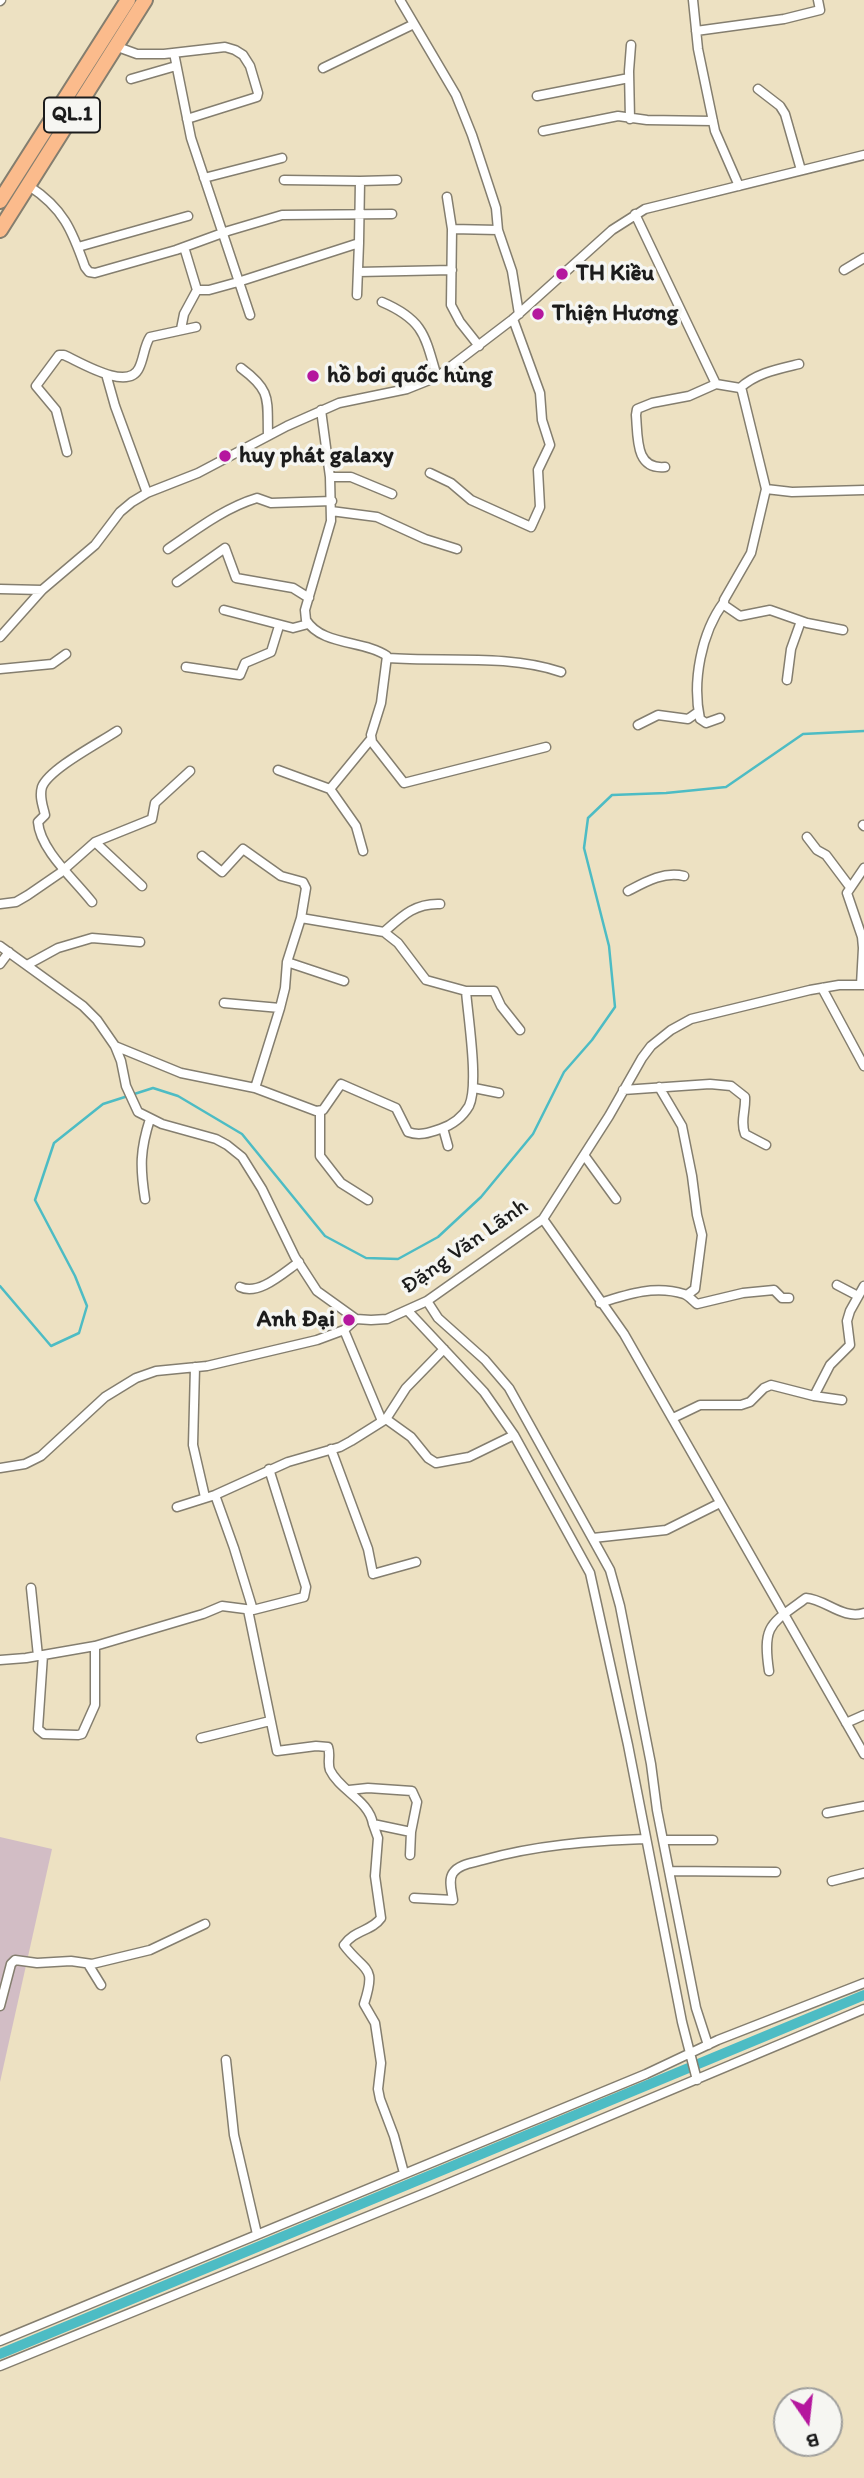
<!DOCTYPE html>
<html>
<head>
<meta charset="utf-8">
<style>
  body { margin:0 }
  #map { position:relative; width:864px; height:2478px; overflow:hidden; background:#ede1c2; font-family:Itim,sans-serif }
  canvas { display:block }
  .north { position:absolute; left:773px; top:2387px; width:70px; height:70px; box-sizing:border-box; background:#f6f6f2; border:2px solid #9f9f9c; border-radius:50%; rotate:166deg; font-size:19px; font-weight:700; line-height:28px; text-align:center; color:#1c1c1c }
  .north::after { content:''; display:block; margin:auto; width:24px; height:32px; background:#b5179e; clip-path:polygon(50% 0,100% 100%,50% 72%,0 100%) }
</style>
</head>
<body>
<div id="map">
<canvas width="864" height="2478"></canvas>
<div class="north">B</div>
</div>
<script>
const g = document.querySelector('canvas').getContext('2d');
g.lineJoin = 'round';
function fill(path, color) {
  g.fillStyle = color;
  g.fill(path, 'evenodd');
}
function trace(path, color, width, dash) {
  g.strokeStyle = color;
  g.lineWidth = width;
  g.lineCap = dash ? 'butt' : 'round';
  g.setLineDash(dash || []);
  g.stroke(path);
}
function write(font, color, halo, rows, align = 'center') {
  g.font = font + ' Itim,sans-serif';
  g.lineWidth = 7;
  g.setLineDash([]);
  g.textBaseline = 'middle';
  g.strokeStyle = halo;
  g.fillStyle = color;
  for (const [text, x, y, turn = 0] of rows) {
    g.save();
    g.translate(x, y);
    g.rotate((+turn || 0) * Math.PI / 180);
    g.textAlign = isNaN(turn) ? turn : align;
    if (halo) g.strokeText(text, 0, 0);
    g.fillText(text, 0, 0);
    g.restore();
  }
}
fill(new Path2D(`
  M0 1837 52 1849 0 2082Z`), '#d2bdc5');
trace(new Path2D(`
  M0 1286 51 1346 79 1333 87 1306 75 1276 35 1200 54 1143 103 1104 153 1088 178 1096 242 1134 325 1236 366 1258 398 1259 438 1237 481 1197 533 1134 564 1072 592 1040 615 1007 609 946 584 848 588 818 612 795 666 793 726 787 803 734 864 731`), '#4dbcc4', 2.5);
trace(new Path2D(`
  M0 2354 864 1995`), '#4dbcc4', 10);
const street = new Path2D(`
  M400 0 456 95 472 135 496 208 498 230 512 271 519 314
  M693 0 698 49 715 131 739 186
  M0 1 1 0
  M696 31 784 19 820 10 818 0
  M115 46 137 54H164L225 47 235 50 243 55 250 66 258 93 257 97 187 119
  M174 53 191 138 250 315
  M323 68 414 24
  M131 79 176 66
  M758 89 780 106 785 114 801 170
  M537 96 629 78
  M630 119 629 71 631 45
  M543 131 618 116 647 120 713 121
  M204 178 282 158
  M284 180 360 181
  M29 186C63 208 72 230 85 267L89 272 95 273 176 250 228 231 282 215 392 214
  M447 197 452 229
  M635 214 716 384 740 388 742 391 766 489 751 553 724 600V605L740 616 770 610 807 623 843 630
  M78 247 188 216
  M844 270 864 258
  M358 272 452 270
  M197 290H209L238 282 359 243 360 181 397 180
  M357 295 359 243
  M382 302C424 320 425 336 437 377
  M181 329 184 314 197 290 184 247
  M479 346 460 322 451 305 452 229 498 230
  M241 368C272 391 267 399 268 435
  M106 374 115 406 147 493
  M740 388C756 373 778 369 799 364
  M321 410 330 477 331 521 305 610 306 620C322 646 364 640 387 656L381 703 371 735 372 742 404 783 546 747
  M67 452 56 410 36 386 59 355H64C80 362 128 392 139 368 144 358 144 346 150 337L196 327
  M665 467C635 470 638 438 636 415L637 409 652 403 689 396 716 384
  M430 473 451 483 471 500 531 527 540 507 538 470 550 445 542 420 540 393 513 319
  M330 477H351L392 494
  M766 489 792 492 864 490
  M331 511 377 517 425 539 457 549
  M168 549C196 530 224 508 257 498L271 503 332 501
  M177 582 225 548 236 578 293 588 309 598
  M0 589 42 590
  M224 610 293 628 308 624
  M0 637 42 590 95 545 120 512 132 502 147 493 198 473 287 426 339 403 407 389 437 377 513 319 612 230 645 209 864 155
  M388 658C442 662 509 654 561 672
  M186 667 240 675 245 663 271 652 279 626
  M0 669 52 664 66 654
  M787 680 791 649 801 621
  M720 718 706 723 700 719C692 682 701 633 724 602
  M638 725 658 715 688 719 698 712
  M278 770 330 789 371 739
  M330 789 356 826 363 851
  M863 825 864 826
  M807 837 817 850 826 855 850 887
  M95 842 142 886
  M202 856 222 872 243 849 281 876 303 882 306 888 301 918 287 962 285 988 280 1008 255 1088
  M628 891C645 882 664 871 684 876
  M92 902C75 880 40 850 38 822L45 815C43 806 39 797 42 787 49 769 99 743 117 731
  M0 904 16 902 28 895 60 873 95 842 152 819 155 803 190 771
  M301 918 384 932 398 943 426 980 466 991H494L501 1006 520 1030
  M384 932C402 916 415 903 440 904
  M0 946 83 1006 97 1020 115 1046 121 1061 126 1086 138 1112 162 1124 216 1139 227 1145 242 1157 262 1189 295 1257 317 1291 356 1319 371 1320 387 1319 427 1301 543 1219 609 1116 642 1058 651 1046 671 1030 691 1019 810 990 839 985H864
  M287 962 344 981
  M0 964 9 952
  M27 965 58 948 92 938 140 942
  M861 985 863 948 862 937 847 893 864 868
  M822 988 864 1066
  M224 1003 280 1008
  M115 1046 181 1073 255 1088 316 1111 323 1110 341 1084 396 1108 408 1132C419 1136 429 1133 440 1129 452 1125 462 1118 469 1106 479 1085 468 1017 466 991
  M659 1087 682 1126 692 1176 697 1215 702 1235 695 1289 687 1295
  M474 1088 499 1093
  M623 1090 710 1084 731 1086 745 1097C746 1110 740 1121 745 1134L766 1145
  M320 1111V1156L341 1183 368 1200
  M443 1128 448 1146
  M584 1155 616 1199
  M145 1199C140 1167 140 1150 150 1119
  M543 1219 624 1334 864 1754
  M837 1285 858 1296
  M240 1287C259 1296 283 1273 299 1262
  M427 1301 438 1318 485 1360 509 1388 610 1570 620 1606 651 1764 657 1810 696 2008 708 2045
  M600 1303C628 1294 655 1285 684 1294 689 1296 693 1301 697 1304L743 1293 774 1290 782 1298H789
  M408 1311 484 1392 514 1435 590 1573 628 1745 682 2022 697 2080
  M344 1330 382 1421
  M195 1367 193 1445 205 1497
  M814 1396 842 1400
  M673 1418 700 1405H741L750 1402 764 1388 771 1385 814 1396 830 1365 850 1345 847 1321 850 1311 864 1286
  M386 1419 411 1437 428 1458 436 1463 469 1457 514 1435
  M331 1449 368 1549 373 1574 416 1562
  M0 1468 25 1464 41 1456 105 1397 136 1378 156 1371 207 1366 317 1340 344 1330 356 1319
  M215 1495 234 1548 253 1610
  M177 1507 215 1495 288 1462 340 1447 351 1441 386 1419 406 1388 444 1349
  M593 1538 666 1530 720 1503
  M31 1588 38 1656
  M248 1610 277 1751 316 1746 328 1747C331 1755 327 1762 330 1770 340 1791 369 1800 373 1824L411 1832
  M43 1655 38 1729 44 1734 78 1735 82 1734 95 1705V1646
  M0 1660 26 1658 95 1646 203 1614 222 1606 253 1610 304 1597 306 1587 269 1469
  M769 1671C762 1624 771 1624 806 1598 825 1599 843 1620 864 1613
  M846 1723 864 1715
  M201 1738 270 1721
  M349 1790 368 1788 412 1791 417 1802 411 1832 410 1855
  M827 1813 864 1806
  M373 1824 378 1838 375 1876 381 1918C372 1931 354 1930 344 1945 365 1973 377 1964 364 2004L375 2023 381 2063 378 2089 380 2099 394 2136 404 2173
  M663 1840H713
  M669 1871 776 1872
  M832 1881 864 1873
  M414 1898 453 1900C452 1892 448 1880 453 1873 459 1864 473 1863 483 1860 536 1845 590 1841 645 1839
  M88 1964 101 1985
  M0 2006 11 1964 15 1960 37 1963 71 1961 92 1964 150 1950 205 1924
  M226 2060 234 2135 257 2234
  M0 2341 646 2074 718 2040 864 1983
  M0 2366 430 2191 864 2009`);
const highway = new Path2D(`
  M0 201 128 0
  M0 230 145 0`);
trace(street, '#847e6f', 11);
trace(highway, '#847e6f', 18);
trace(street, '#fff', 8);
trace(highway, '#fbbb8c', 14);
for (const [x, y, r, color] of [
  [562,274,7,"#b5179e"],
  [538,314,7,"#b5179e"],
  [313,376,7,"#b5179e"],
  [225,456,7,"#b5179e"],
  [349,1320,7,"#b5179e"]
]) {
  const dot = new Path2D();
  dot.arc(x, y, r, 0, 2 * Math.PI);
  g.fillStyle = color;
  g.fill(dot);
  trace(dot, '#f6f6f2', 2.5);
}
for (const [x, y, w] of [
  [72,115,56]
]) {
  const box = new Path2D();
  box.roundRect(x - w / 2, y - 17.5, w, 35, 5);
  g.fillStyle = '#f6f6f2';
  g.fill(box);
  trace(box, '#1c1c1c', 2);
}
write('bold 21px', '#1c1c1c', null, [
  ["QL.1",72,115]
]);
write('bold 23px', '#1c1c1c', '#f6f6f2', [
  ["TH Kiều",576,274],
  ["Thiện Hương",552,314],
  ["hồ bơi quốc hùng",327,376],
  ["huy phát galaxy",239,456],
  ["Anh Đại",335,1320,"right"]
], 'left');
write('23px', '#1c1c1c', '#f6f6f2', [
  ["Đặng Văn Lãnh",465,1247,-35]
]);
</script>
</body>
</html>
